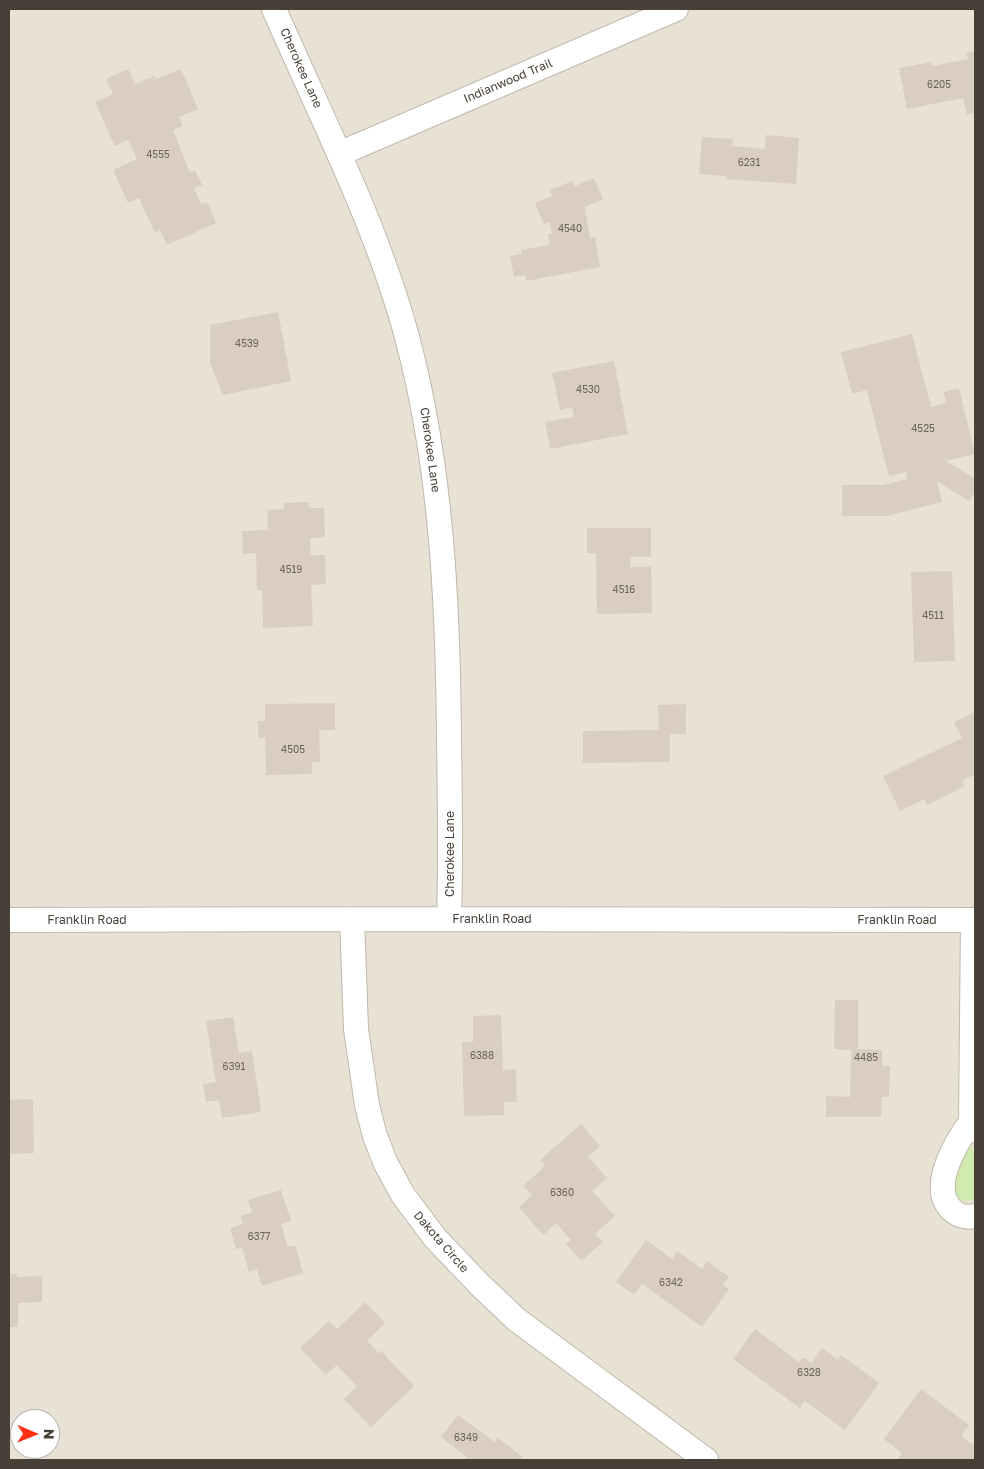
<!DOCTYPE html>
<html>
<head>
<meta charset="utf-8">
<style>
  body { margin:0 }
  #map { position:relative; width:984px; height:1469px; overflow:hidden; background:#f4f0e7; font-family:"Golos Text",sans-serif }
  canvas { display:block }
  .frame { position:absolute; inset:0; border:10px solid #484036; pointer-events:none }
  .north { position:absolute; left:10px; top:1409px; width:50px; height:50px; box-sizing:border-box; background:#fff; border:1px solid #b6b3af; border-radius:50%; rotate:91deg; font-size:14px; font-weight:700; line-height:20px; text-align:center; color:#484036 }
  .north::after { content:''; display:block; margin:auto; width:18px; height:22px; background:#ff3014; clip-path:polygon(50% 0,100% 100%,50% 72%,0 100%) }
</style>
</head>
<body>
<div id="map">
<canvas width="984" height="1469"></canvas>
<div class="frame"></div>
<div class="north">N</div>
</div>
<script>
const g = document.querySelector('canvas').getContext('2d');
g.lineJoin = 'round';
function fill(path, color) {
  g.fillStyle = color;
  g.fill(path, 'evenodd');
}
function trace(path, color, width, dash) {
  g.strokeStyle = color;
  g.lineWidth = width;
  g.lineCap = dash ? 'butt' : 'round';
  g.setLineDash(dash || []);
  g.stroke(path);
}
function write(font, color, halo, rows, align = 'center') {
  g.font = font + ' "Golos Text",sans-serif';
  g.lineWidth = 5;
  g.setLineDash([]);
  g.textBaseline = 'middle';
  g.strokeStyle = halo;
  g.fillStyle = color;
  for (const [text, x, y, turn = 0] of rows) {
    g.save();
    g.translate(x, y);
    g.rotate((+turn || 0) * Math.PI / 180);
    g.textAlign = isNaN(turn) ? turn : align;
    if (halo) g.strokeText(text, 0, 0);
    g.fillText(text, 0, 0);
    g.restore();
  }
}
fill(new Path2D(`
  M9 9H975V1460H9ZM20 1419H50V1449H20Z`), '#e8e2d5');
fill(new Path2D(`
  M969 1145 975 1151V1200C960 1204 949 1193 953 1178 955 1167 964 1155 969 1145Z`), '#d1eaaf');
fill(new Path2D(`
  M975 51V113L967 115 963 98 907 109 899 68 931 62 932 66 968 59 966 53Z
  M128 69 135 84 154 76 156 79 181 69 198 109 179 117 183 126 173 130 190 173 195 170 202 185 194 188 201 204 207 202 216 223 167 245 160 230 155 233 139 198 128 203 113 170 137 159 128 140 115 146 95 102 113 94 106 79Z
  M766 135 799 138 796 184 726 179V176L699 174 702 137 733 139 732 146 765 149Z
  M594 178 603 199 585 207 590 238 595 237 600 267 526 281 525 275 514 277 510 256 522 254 521 250 550 245 548 234 552 233 550 222 544 224 535 203 552 196 550 190 572 181 575 186Z
  M278 312 291 381 223 395 210 363V325Z
  M912 334 931 407 946 403 944 392 959 388 975 454 946 461 975 479V491L969 501 937 481 942 502 887 516H842V485H883L908 479 906 472 889 476 867 390 852 394 841 352Z
  M614 361 628 434 550 449 545 422 574 417 572 407 560 410 552 373Z
  M308 502 309 508H324L325 537 310 538 311 555H325L326 584 311 585 313 626 263 628 262 590H257L256 553 243 554 242 531 268 530 267 510 284 509V503Z
  M587 528H651V557H631L630 567H651L652 613 597 614 596 553H587Z
  M952 571 955 661 914 662 911 572Z
  M335 703V730H319L320 762H312V774L266 775 265 738H258V721H265V704Z
  M686 704V734H670V762L583 763V731L659 730 658 705Z
  M975 712V774L962 781 965 786 927 805 925 799 900 811 883 776 962 738 954 722Z
  M835 1000H858V1049L882 1050V1066H890L889 1097H882L881 1117H826V1096L850 1097 851 1050 834 1049Z
  M501 1015 503 1070 516 1069 517 1102H504V1115L464 1116 462 1042H473V1016Z
  M233 1017 239 1053 252 1051 261 1112 222 1118 219 1100 206 1102 203 1084 216 1082 206 1021Z
  M33 1099 34 1153 9 1154V1100Z
  M581 1124 600 1146 588 1157 607 1178 592 1191 615 1216 595 1234 603 1242 581 1261 566 1244 571 1240 556 1223 543 1235 519 1207 532 1195 523 1186 545 1166 540 1160Z
  M281 1190 291 1221 281 1224 288 1247 295 1245 303 1273 262 1286 257 1269 249 1272 242 1248 236 1249 230 1228 243 1224 241 1216 252 1212 248 1200Z
  M646 1240 672 1259 677 1251 702 1269 707 1261 729 1277 723 1285 729 1289 702 1327 642 1284 634 1295 616 1282Z
  M9 1274H17V1277L42 1276V1302L18 1303V1327H9Z
  M365 1302 385 1323 367 1341 379 1353 381 1351 414 1386 371 1427 344 1399 357 1386 351 1380 337 1365 326 1375 300 1348 329 1321 337 1329Z
  M755 1329 799 1362 803 1357 812 1363 822 1348 838 1360 841 1355 879 1383 845 1430 805 1401 800 1408 733 1359Z
  M921 1389 969 1425 961 1436 975 1446V1460H897L902 1453 884 1439Z
  M458 1415 495 1442 498 1438 523 1457 521 1460H464L467 1457 441 1437Z`), '#d9cebf');
const minor = new Path2D(`
  M274 9C321 117 376 223 407 337 442 468 448 605 449 740 450 800 451 860 449 919
  M339 154 676 9
  M352 919 356 1029 367 1105 375 1136 386 1164 403 1195 436 1239 480 1285 517 1320 706 1460
  M9 920 352 919 975 920
  M973 920 971 1122 975 1130
  M971 1122C956 1142 930 1186 950 1208 956 1215 966 1218 975 1216`);
trace(minor, '#c0b8aa', 26);
trace(minor, '#fff', 24);
write('10px', '#6c6458', null, [
  ["6205",939,85],
  ["4555",158,155],
  ["6231",749,163],
  ["4540",570,229],
  ["4539",247,344],
  ["4530",588,390],
  ["4525",923,429],
  ["4519",291,570],
  ["4516",624,590],
  ["4511",933,616],
  ["4505",293,750],
  ["6388",482,1056],
  ["4485",866,1058],
  ["6391",234,1067],
  ["6360",562,1193],
  ["6377",259,1237],
  ["6342",671,1283],
  ["6328",809,1373],
  ["6349",466,1438]
]);
write('12px', '#484036', '#fff', [
  ["Cherokee Lane",301,68,66],
  ["Indianwood Trail",508,81,-23],
  ["Cherokee Lane",430,450,82],
  ["Cherokee Lane",450,854,-90],
  ["Franklin Road",492,919],
  ["Franklin Road",87,920],
  ["Franklin Road",897,920],
  ["Dakota Circle",441,1242,49]
]);
</script>
</body>
</html>
